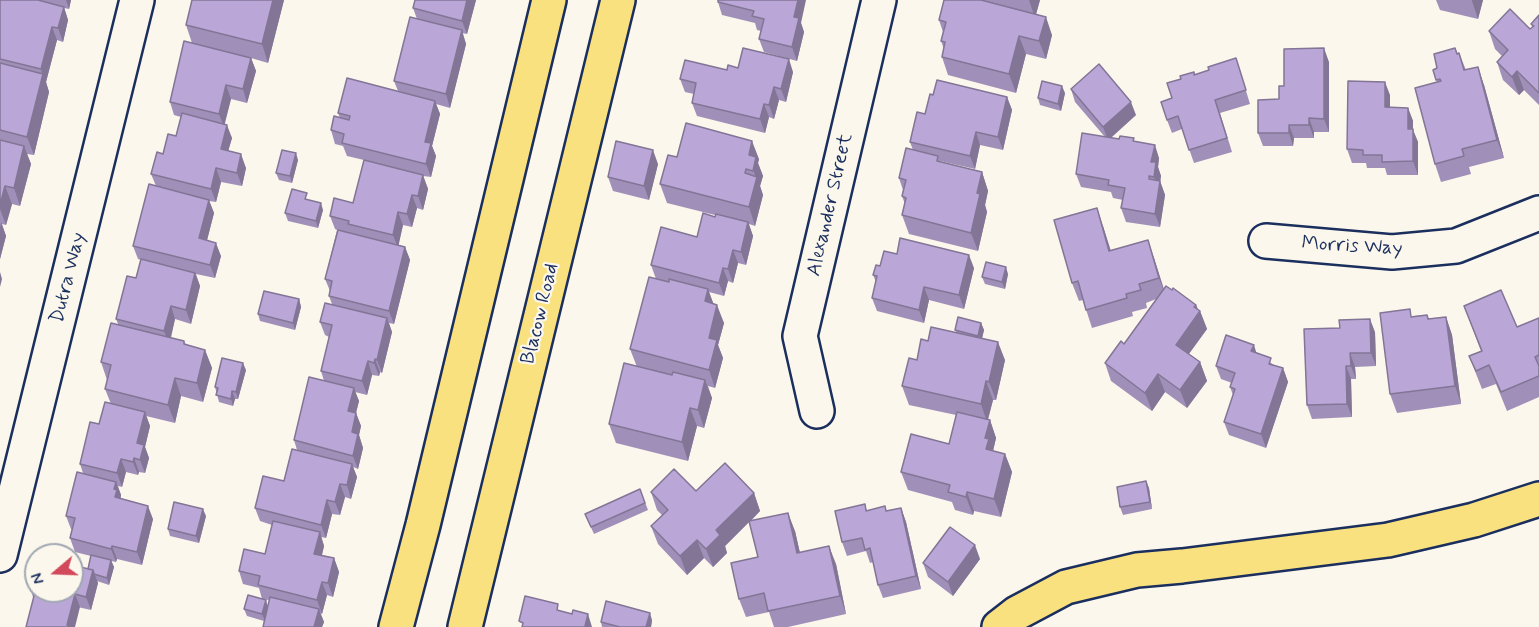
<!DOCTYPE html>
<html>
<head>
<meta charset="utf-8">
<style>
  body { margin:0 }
  #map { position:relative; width:1539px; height:627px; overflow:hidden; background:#fbf7ec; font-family:Mynerve,sans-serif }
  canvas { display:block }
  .north { position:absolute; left:24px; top:543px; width:60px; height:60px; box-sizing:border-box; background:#fbf7ec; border:2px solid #a1a7b3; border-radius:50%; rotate:251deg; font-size:16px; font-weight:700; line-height:24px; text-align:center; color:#1b2f5e }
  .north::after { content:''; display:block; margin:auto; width:21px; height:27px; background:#d1495b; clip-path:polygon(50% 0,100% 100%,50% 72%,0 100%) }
</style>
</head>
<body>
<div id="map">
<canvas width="1539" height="627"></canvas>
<div class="north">N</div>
</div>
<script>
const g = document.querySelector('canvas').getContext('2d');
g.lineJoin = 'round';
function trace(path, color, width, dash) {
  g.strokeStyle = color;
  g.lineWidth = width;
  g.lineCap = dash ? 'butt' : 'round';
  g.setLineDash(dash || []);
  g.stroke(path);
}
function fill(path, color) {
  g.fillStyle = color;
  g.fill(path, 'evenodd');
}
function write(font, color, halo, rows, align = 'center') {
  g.font = font + ' Mynerve,sans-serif';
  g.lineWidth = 4.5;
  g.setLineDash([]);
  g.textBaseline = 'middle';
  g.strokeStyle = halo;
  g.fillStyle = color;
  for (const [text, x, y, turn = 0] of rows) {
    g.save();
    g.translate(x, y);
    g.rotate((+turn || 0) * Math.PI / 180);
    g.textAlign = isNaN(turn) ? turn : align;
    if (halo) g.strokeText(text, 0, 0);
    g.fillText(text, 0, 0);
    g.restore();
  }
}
const minor = new Path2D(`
  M1266 241 1392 252 1456 246 1539 213
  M817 411 800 336 879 0
  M0 555 137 0`);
const major = new Path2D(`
  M396 627 423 525 549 0
  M465 627 618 0`);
const highway = new Path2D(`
  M999 627 1017 613 1066 587 1137 570 1182 566 1388 540 1474 520 1539 499`);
trace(minor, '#1b2f5e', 38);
trace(major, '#1b2f5e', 38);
trace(highway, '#1b2f5e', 38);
trace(minor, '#fbf7ec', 33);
trace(major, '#fae180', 33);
trace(highway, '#fae180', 33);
fill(new Path2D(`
  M0 0H71L69 9 64 8 68 20 63 42 57 40 46 82 49 92 34 155 27 154 31 164 20 206 12 204 6 225 2 224 6 236 0 259Z
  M192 0H284L268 63 251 58 256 71 247 103 231 99 224 124 232 138 228 151 246 168 242 186 221 182 216 202 209 201 214 213 207 240 221 256 215 278 196 274 200 286 191 324 175 319 171 338 184 341 186 345 205 350 212 368 203 402 181 396 175 423 146 416 150 426 145 447 149 458 145 473 139 472 138 475 126 472 122 487 118 486 121 495V499L153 519 142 565 117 559 116 562 111 561 114 567 109 585 97 581 98 583 91 610 33 597 31 591 88 569 91 556 75 552 70 538 73 530 71 529 66 516 83 473 80 464 99 424 111 404 105 389 107 380 101 362 118 324 116 319 136 278 141 260 138 259 133 246 156 186 151 174 163 154 176 136 181 117 174 115 170 102 192 43 186 25Z
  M476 0 467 34 462 33 466 44 450 108 436 104 440 114 432 146 436 156 431 177 423 176 428 189 423 210 417 208 412 227 403 225 398 245 405 247 410 260 394 324 389 323 392 332 382 373 380 372 379 376 372 375 367 395 355 392 359 401 356 413 361 426 359 435 363 448 358 469 353 467 357 477 351 499 345 497 340 515 332 514 326 538 321 537 324 546 322 555 334 558 339 572 333 597 327 595 322 614 320 613 324 622 322 627H263L264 621 247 616 244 609 268 606 269 600 262 599 259 588 243 584 239 571 265 554 272 525 260 521 255 508 284 481 297 450 294 440 324 381 321 371 329 337 325 335 320 322 332 304 329 296 330 291 325 279 337 230 335 229 330 216 353 203 364 160 347 156 343 146 335 144 331 130 340 118 338 113 398 91 394 81 417 19 413 8Z
  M944 0H1040L1036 14 1052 35 1046 59 1026 54 1016 93 948 75 942 57 944 49 941 41 943 32 939 20Z
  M1436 0H1483L1478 19 1440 10Z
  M718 2 801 23 804 32 797 61 764 52 759 39 761 31 757 30 755 23 722 15Z
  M1539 15V105L1524 90 1519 95 1503 80 1497 62 1502 56 1495 49 1489 31 1530 29 1532 27 1531 24Z
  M1459 53 1466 70 1484 85 1504 158 1469 167 1471 174 1441 182 1435 164 1437 82 1433 70 1437 68 1457 54Z
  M1329 62V132H1314V138H1294L1293 146H1263L1258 133 1279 99 1284 86Z
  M738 68 793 72 786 102 779 100 774 119 769 117 765 133 697 116 692 103 694 94 685 92 680 79Z
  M1240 71 1250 104 1220 113 1232 152 1194 163 1182 129 1172 133 1167 120 1172 98 1181 79 1194 72 1195 74Z
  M1071 89 1136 115 1111 138 1135 141 1159 158 1158 167 1161 176 1160 181 1165 195 1160 227 1126 222 1121 208 1123 200 1113 198 1111 192 1081 187 1076 174 1105 137 1075 102Z
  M1065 93 1061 111 1040 105 1038 98Z
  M933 95 1007 97 1012 110 1003 150 980 145 975 169 940 161V162L982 172 988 191 985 205 987 212 978 251 909 234 902 215 905 204 902 196 903 190 899 178 913 150 910 142 925 114Z
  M1390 95V108H1408L1413 121V130L1418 142V175H1387L1385 168H1367L1366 163H1352L1347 149Z
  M677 157 759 159 758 163 763 176 760 186 763 195 755 226 749 224 753 236 746 265 738 263 733 283 728 281 724 296 709 292 713 303 724 323 718 345 723 358 715 388 708 386 712 398 704 428 697 426 688 461 616 443 609 424 637 367 630 349 656 279 651 265 697 237 715 217V215L667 203 660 184Z
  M298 160 292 183 279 180 276 173Z
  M658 164 649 200 613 191 608 177Z
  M309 200 323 210 318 228 288 221 285 213Z
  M1103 226 1111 251 1154 258 1164 289 1196 305 1198 309 1200 311 1207 329 1189 354 1200 362 1207 381 1187 408 1165 392 1152 411 1111 381 1105 363 1124 344 1156 299 1146 303 1147 308 1132 312 1133 316 1092 328 1083 300 1079 301 1072 283Z
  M897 254 974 268 964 309 929 300 924 323 877 311 872 298 876 282 873 275 880 266Z
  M1008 274 1005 289 985 284 982 277Z
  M299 299 301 307 295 330 260 321 258 314Z
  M1464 306 1517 327 1539 318V397L1507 411 1496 384 1482 389 1469 356 1481 351Z
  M1427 315 1429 319 1446 317 1452 335 1461 404 1397 413 1390 394 1413 316Z
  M981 323 984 330 982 338 1005 360 996 400H993L988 420H990L996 438 993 451 1005 454 1012 472 1001 517 974 511 973 515 955 510 952 502 908 490 901 472 949 444 956 415 909 405 902 386 928 341 956 332 955 330Z
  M1304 329 1375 332 1376 366 1355 367 1356 379H1351L1352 417 1312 419 1307 405Z
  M1257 353 1274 365 1283 368 1288 382 1266 448 1229 435 1224 422 1233 395 1230 387 1232 383 1221 379 1216 366Z
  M246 370 238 399H235L233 406 219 402 215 387Z
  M1146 481 1149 488 1152 509 1123 515 1120 507Z
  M640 489 648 510 594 534 585 514Z
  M696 491 754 493 760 511 751 521 795 531 800 553 836 564 846 614 788 627H774L769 612 746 617 739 599 758 557 749 522 725 546 727 553 713 567 704 558 687 575 658 544 651 526 662 515 657 510 651 492Z
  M865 504 867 511H887L901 508 906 522 921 589 883 598 878 585 873 562 870 563 866 551 847 556 842 542Z
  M206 516 199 543 170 536 168 529Z
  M980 559 953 596 928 577 923 563Z
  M652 620 651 627H602L601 622Z`), '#a090b9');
fill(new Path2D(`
  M66 0H71L69 9Z
  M273 0H284L268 63 262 44Z
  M467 0H476L467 34 462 21Z
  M798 0H806L801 23 804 32 797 61 792 47 794 17Z
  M1029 0H1040L1035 18Z
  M1472 0H1483L1478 19 1472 1Z
  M64 7 68 20 63 42 58 28Z
  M1046 17 1052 35 1046 59 1039 41Z
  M52 27 57 40 46 82 49 92 34 155 27 137 42 74 41 69Z
  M462 30 466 44 450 108 446 94Z
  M1019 36 1026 54 1016 93 1009 74Z
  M1324 48 1329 62V132L1324 119Z
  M251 58 256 71 247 103 243 89Z
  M789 59 793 72 786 102 781 89Z
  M1478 67 1484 85 1504 158 1497 140Z
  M1517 71 1524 90 1519 95 1512 77Z
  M1385 82 1390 95V121L1385 107Z
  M226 85 231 99 224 127 219 114Z
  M1062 86 1065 93 1061 111 1058 104Z
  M774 87 779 100 774 119 769 105Z
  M1007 97 1012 110 1003 150 998 137Z
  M435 101 440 114 432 146 436 156 431 177 426 164 425 142Z
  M1131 102 1136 115 1108 140 1103 127Z
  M764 104 769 117 765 133 760 119Z
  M1408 108 1413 121V130L1418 142V175L1413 161 1408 129Z
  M1309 118 1314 132V138L1309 125Z
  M227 125 232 138 225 162 221 149Z
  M1289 125 1294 138 1293 146 1289 133Z
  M976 132 980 145 975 169 970 156Z
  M752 141 759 159 758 163 763 176 760 186 763 195 755 226 749 207 756 179 749 155Z
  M1155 145 1159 158 1158 167 1161 176 1159 190 1154 177 1151 162Z
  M24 146 31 164 20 206 14 188Z
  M653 150 658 164 649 200 644 186Z
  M296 153 298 160 292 183 290 176Z
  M241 154 246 168 242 186 237 173Z
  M216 168 221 182 216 202 211 189Z
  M982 172 988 191 985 205 987 212 978 251 971 233 977 193Z
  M423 175 428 189 423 210 418 196Z
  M1160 181 1165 195 1160 227 1155 214Z
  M5 186 12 204 6 225 0 209V205Z
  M412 195 417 208 412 227 407 214Z
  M209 200 214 213 204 252 199 238Z
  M321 203 323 210 318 228 316 221Z
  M1097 208 1103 226 1116 269 1109 251Z
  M398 212 403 225 398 248 393 235Z
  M1 222 6 236 0 259V228Z
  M748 222 753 236 746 265 741 252Z
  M1148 240 1154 258 1166 297 1159 278Z
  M216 243 221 256 215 278 210 265Z
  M405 247 410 260 394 324 389 311Z
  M733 250 738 263 733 283 728 269Z
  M969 255 974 268 964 309 959 295Z
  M1006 267 1008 274 1005 289 1002 282Z
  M723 268 728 281 724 296 719 283Z
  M0 272 2 279 0 287Z
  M195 273 200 286 191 324 186 310Z
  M924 287 929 300 924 323 919 310Z
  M708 289 715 308 705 301Z
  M299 299 301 307 295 330 293 323Z
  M717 305 724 323 718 345 723 358 715 388 709 370V338Z
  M1196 305 1199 313 1200 311 1207 329 1182 363 1176 345Z
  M171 306 175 319 169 344 164 331Z
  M1446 317 1452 335 1461 404 1455 386Z
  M387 318 392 332 382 373 377 360Z
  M1370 319 1375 332 1376 366 1371 353Z
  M981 323 984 330 981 343 978 336Z
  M998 342 1005 360 996 400 989 382Z
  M1254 345 1258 358 1251 351Z
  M205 350 212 368 203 402 197 383Z
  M1350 353 1355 367 1356 379 1351 366Z
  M375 359 380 372 379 376 374 363Z
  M368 361 372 375 367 395 362 381Z
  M1200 362 1207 381 1187 408 1180 390Z
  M243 363 246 370 238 399 236 392Z
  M1346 366 1351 379 1352 417 1347 404Z
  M1283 368 1288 382 1266 448 1261 434Z
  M1158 374 1165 392 1152 411 1145 393Z
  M175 378 181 396 175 423 168 405Z
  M705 380 712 398 704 428 698 410Z
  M986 381 993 400 987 422 981 404Z
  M354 388 359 401 353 424 348 411Z
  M232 391 235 399 233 406 231 399Z
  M690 408 697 426 688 461 682 442Z
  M145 412 150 426 145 447 149 458 145 473 140 460 137 443Z
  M356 413 361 426 359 435 363 448 358 469 353 456 352 432Z
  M990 420 996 438 993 451 986 449 985 438Z
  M1005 454 1012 472 1001 517 994 499Z
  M134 458 139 472 138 475 133 462Z
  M121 459 126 472 122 487 117 473Z
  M352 464 357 477 351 499 347 485Z
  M1146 481 1149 488 1152 509 1150 502Z
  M116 482 121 495 120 498 122 503 115 497 114 489Z
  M340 484 345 497 340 515 335 502Z
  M967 492 974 511 973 515 966 497Z
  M754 493 760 511 725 546 727 553 713 567 706 549 716 530Z
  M327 500 332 514 326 538 321 525Z
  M148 506 153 519 142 565 137 552Z
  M901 508 906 522 921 589 916 576Z
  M203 509 206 516 199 543 196 536Z
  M788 513 795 531 804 571 797 553Z
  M320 532 324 546 319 567 314 554Z
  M697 540 704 558 687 575 680 556Z
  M975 545 980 559 953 596 948 582Z
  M112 546 117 559 116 562 111 549Z
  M829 546 836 564 846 614 840 596Z
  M334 558 339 572 333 597 328 583Z
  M111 560 114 567 109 585 107 578Z
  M93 570 98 583 91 610 86 597Z
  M322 582 327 595 322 614 317 600Z
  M75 594 80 607 75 627H68L67 625Z
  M266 600 268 607 265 621 262 614Z
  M319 609 324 622 322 627H314Z
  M650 613 652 620 651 627H646Z
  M588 614 592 627H585V626Z`), '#827596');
const building = new Path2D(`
  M0 0H38L64 7 58 28 52 27 41 69 0 59Z
  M192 0H273L262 44 186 25Z
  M415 0H467L462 21 413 8Z
  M718 0H798L794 17 799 18 792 47 759 39 764 19 752 16 754 11 718 2Z
  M944 0H981L1046 17 1039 41 1019 36 1009 74 942 57 945 42 941 41 946 22 939 20Z
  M1510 9 1530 29 1534 26 1531 24 1539 15V93L1517 71 1512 77 1497 62 1508 50 1489 31Z
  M410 17 462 30 446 94 394 81Z
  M184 41 251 58 243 89 226 85 219 114 170 102Z
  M743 48 789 59 781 89 774 87 769 105 764 104 760 119 692 103 696 83 680 79 685 60 727 70 728 65 738 68Z
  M1324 48V119L1309 118V125H1289V133H1258V100L1279 99V86H1284V49Z
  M1455 48 1457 54 1459 53 1464 70 1478 67 1497 140 1462 149 1464 156 1435 164 1415 88 1441 81 1440 79 1436 80 1433 70 1437 68 1434 54Z
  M1236 58 1246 90 1215 100 1227 138 1189 150 1178 116 1167 120 1161 102 1172 98 1167 83 1181 79 1180 76 1194 72V75L1209 70 1208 67Z
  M0 63 43 74 27 137 0 130Z
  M1099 64 1131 102 1103 127 1071 89Z
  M347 78 435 101 425 142 431 143 426 164 342 143 344 134 331 130 334 116 349 120 350 116 338 113Z
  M937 80 1007 97 998 137 976 132 970 156 910 142 917 112 925 114 930 94 933 95Z
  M1042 81 1062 86 1058 104 1038 98Z
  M1348 81 1385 82V107L1408 108V129H1413V161L1382 162V155H1363V150L1347 149Z
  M182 113 227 125 221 149 241 154 237 173 216 168 211 189 151 174 157 152 163 154 168 134 176 136Z
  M686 123 752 141 749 155 756 157 753 171 746 169 745 173 757 177 749 207 660 184 668 155 677 157Z
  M1082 133 1119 139 1120 136 1134 138 1133 141 1155 145 1151 162H1156L1154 177 1149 176V179L1160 181 1155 214 1121 208 1125 188 1108 185 1109 180 1076 174Z
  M0 140 24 146 14 188 5 186 0 205Z
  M616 141 653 150 644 186 608 177Z
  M906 148 938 156 937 161 982 172 977 193 980 194 971 233 902 215 906 198 902 196 906 180 899 178Z
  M282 150 296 153 290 176 276 173Z
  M364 160 423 175 418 196 412 195 407 214 398 212 393 235 348 224 349 221 330 216 334 198 353 203Z
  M149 184 209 200 199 238 216 243 210 265 133 246Z
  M292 189 307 193 305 199 321 203 316 221 285 213Z
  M1097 208 1109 251 1148 240 1159 278 1139 284 1141 290 1126 294 1127 298 1086 310 1078 281 1072 283 1054 220Z
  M703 213 715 217 716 214 748 222 741 252 733 250 728 269 723 268 719 283 651 265 661 227 697 237Z
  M338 230 405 247 389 311 329 296 332 281 325 279Z
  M900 238 969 255 959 295 924 287 919 310 872 298 877 276 873 275 876 265 880 266 884 251 897 254Z
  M141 259 195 273 186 310 171 306 164 331 116 319 127 276 136 278Z
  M986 262 1006 267 1002 282 982 277Z
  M649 277 669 282V279L708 289 705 301 717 305 709 338 717 340 709 370 630 349Z
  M1166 286 1172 290 1173 288 1196 305 1194 307 1200 311 1176 345 1200 362 1180 390 1158 374 1145 393 1105 363 1121 341 1124 344Z
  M1501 290 1517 327 1539 318V355L1535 357 1539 366V376L1501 392 1489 365 1476 371 1469 356 1482 351 1464 306Z
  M264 291 299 299 293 323 258 314Z
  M325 303 387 318 377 360 375 359 374 363 368 361 362 381 321 371 332 325 320 322Z
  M1410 309 1411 317 1427 315 1428 319 1446 317 1455 386 1390 394 1380 313Z
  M958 317 981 323 978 336 955 330Z
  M1370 319 1371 353H1350L1351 366H1346L1347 404 1307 405 1304 329 1340 328 1339 320Z
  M111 323 184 341V344L205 350 197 383 175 378 168 405 105 389 111 365 101 362Z
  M931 327 998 342 989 382 986 381 981 404 902 386 909 358 917 360 921 339 928 341Z
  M1226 335 1254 345 1251 351 1271 358 1269 364 1283 368 1261 434 1224 422 1235 389 1230 387 1235 373 1216 366Z
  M222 358 243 363 236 392 232 391 231 399 216 395 218 388 215 387Z
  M624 363 672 375 673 372 705 380 698 410 690 408 682 442 609 424Z
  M309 377 354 388 348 411 356 413 352 432 358 434 353 456 294 440Z
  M105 402 145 412 137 443 144 445 140 460 134 458 133 462 121 459 117 473 80 464 90 422 99 424Z
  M957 412 990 420 985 438 989 439 986 449 1005 454 994 499 967 492 966 497 948 492 950 485 901 472 911 434 949 444Z
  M292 449 352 464 347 485 340 484 335 502 327 500 321 525 255 508 263 476 284 481Z
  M725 463 754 493 716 530 720 535 706 549 697 540 680 556 651 526 668 510 651 492 674 469 696 491Z
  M77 472 116 482 114 489 117 490 115 497 148 506 137 552 112 546 111 549 70 538 75 518 66 516Z
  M1146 481 1150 502 1120 507 1117 487Z
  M640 489 645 503 591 527 585 514Z
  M174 502 203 509 196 536 168 529Z
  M865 504 866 511 885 506 886 511 901 508 916 576 878 585 870 548 865 550 862 538 842 542 835 511Z
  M788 513 797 553 829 546 840 596 768 611 764 593 739 599 731 563 758 557 749 521Z
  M273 521 320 532 314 554 334 558 328 583 322 582 317 600 258 585 260 576 239 571 244 549 265 554Z
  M950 527 975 545 948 582 923 563Z
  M91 555 111 560 107 578 94 574 93 570 88 569Z
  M72 565 93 570 86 597 75 594 67 625 73 627H26L35 592 31 591 36 570V591H72Z
  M248 595 266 600 262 614 244 609Z
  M525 596 558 604 557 610 572 614 573 610 588 614 585 626 588 627H522L523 623 519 621Z
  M270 597 319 609 314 627H263Z
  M606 601 650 613 646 627H620L601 622Z`);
fill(building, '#baa7d7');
trace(building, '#827596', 1.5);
write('20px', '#1b2f5e', '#fbf7ec', [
  ["Alexander Street",831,205,-77],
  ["Morris Way",1352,247,3],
  ["Dutra Way",69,278,-76],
  ["Blacow Road",541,314,-76]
]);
</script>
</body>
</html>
